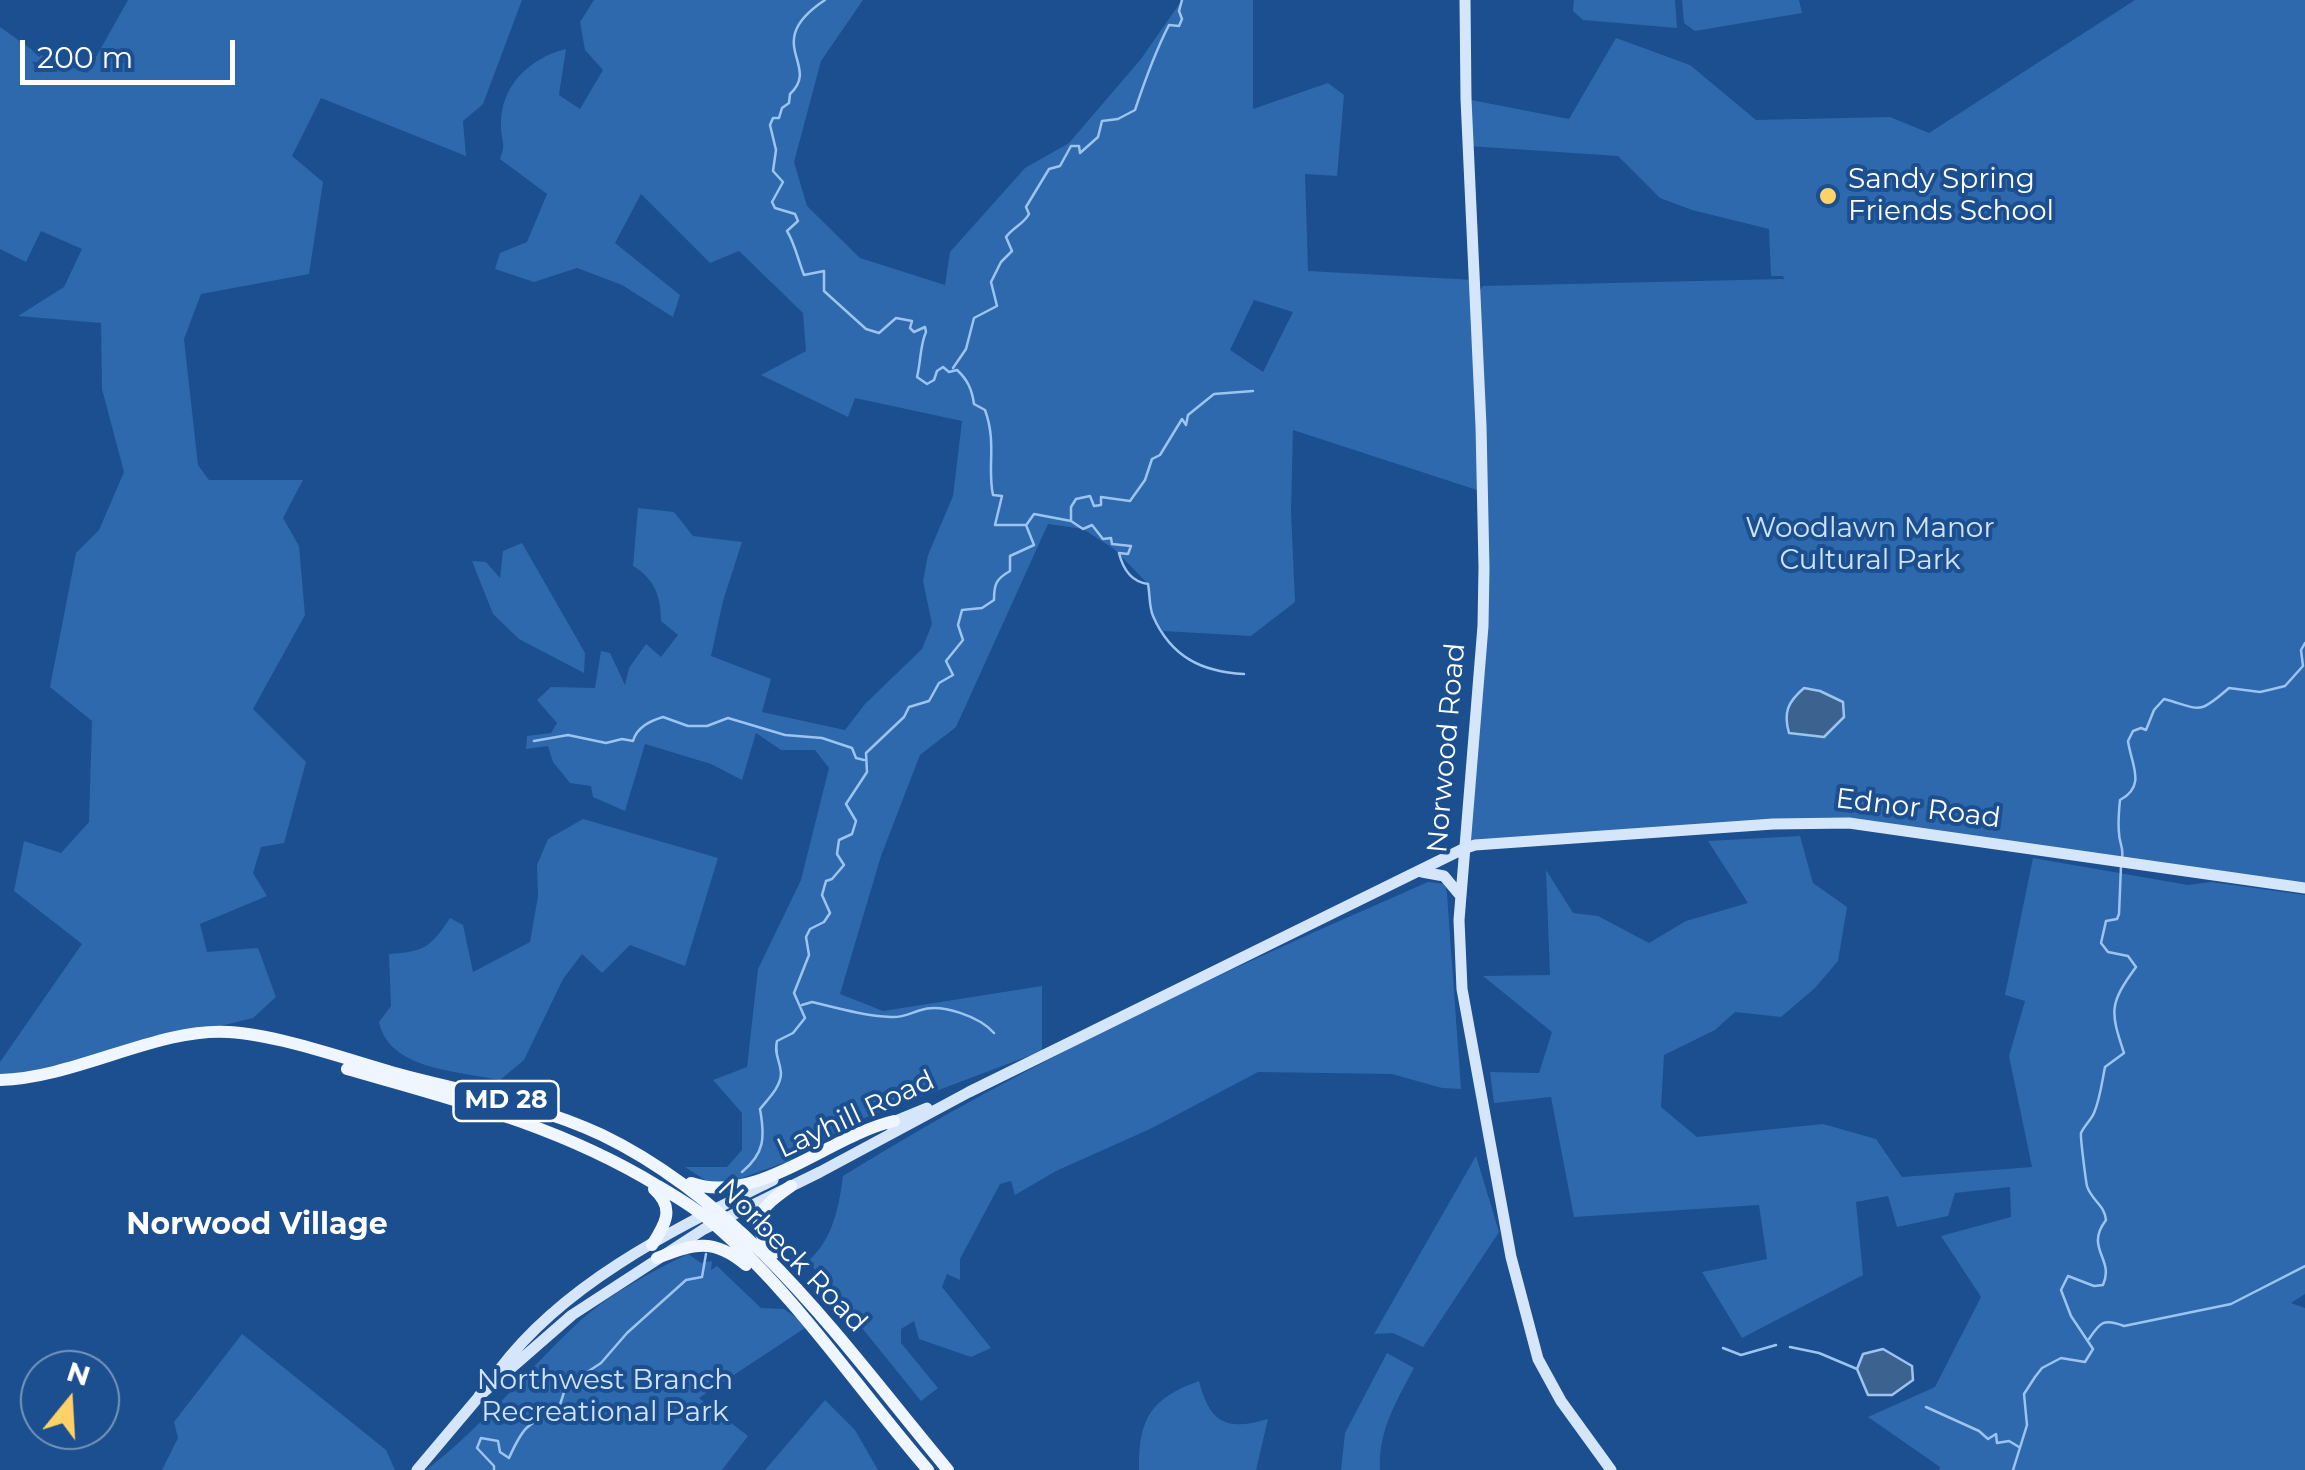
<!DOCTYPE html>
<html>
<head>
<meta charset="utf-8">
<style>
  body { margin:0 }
  #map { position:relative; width:2305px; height:1470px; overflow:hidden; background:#1b4f8f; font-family:Montserrat,sans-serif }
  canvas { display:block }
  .north { position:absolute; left:20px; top:1350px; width:100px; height:100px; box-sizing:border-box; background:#1b4f8f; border:2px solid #7695bc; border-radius:50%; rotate:18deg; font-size:28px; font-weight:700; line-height:40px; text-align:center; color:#fff }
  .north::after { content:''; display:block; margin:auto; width:35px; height:45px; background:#ffd166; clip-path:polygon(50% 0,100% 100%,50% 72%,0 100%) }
  .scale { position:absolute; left:20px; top:40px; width:215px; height:45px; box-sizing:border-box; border:5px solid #fff; border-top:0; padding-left:12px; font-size:30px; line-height:35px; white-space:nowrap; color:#fff; -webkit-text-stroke:8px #1b4f8f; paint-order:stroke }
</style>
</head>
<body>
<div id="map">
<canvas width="2305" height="1470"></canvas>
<div class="north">N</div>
<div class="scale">200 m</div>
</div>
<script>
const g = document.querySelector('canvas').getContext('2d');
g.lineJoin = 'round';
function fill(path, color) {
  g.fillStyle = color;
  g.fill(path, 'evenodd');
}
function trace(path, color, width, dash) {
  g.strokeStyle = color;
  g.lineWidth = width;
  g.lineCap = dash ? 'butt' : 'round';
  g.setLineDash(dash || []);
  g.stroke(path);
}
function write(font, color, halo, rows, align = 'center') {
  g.font = font + ' Montserrat,sans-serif';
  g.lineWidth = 8;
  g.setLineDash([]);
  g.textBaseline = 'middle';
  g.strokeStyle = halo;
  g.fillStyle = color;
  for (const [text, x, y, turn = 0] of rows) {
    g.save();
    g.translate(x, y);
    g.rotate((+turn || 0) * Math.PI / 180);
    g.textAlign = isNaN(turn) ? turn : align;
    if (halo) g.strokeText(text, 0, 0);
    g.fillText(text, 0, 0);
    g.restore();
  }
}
fill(new Path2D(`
  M128 0H522L483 104 463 121 466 156 321 98 292 156 323 182 309 274 201 294 184 339 198 465 209 480H303L283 518 299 546 305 615 253 709 306 762 284 843 261 847 253 873 267 896 200 924 207 952 258 948 276 997 253 1018 0 1080V1062L82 944 14 891 24 841 61 853 89 822 92 721 50 687 76 553 99 530 124 472 102 389 101 323 18 316 64 287 82 249 41 231 26 262 0 249V27L38 54 87 73Z
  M594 0H863L821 61 794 162 807 206 860 258 945 285 950 252 1025 168 1069 143 1141 59 1182 0H1253V109L1328 83 1344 95 1337 176 1305 174 1308 271 1475 280 1480 491 1293 430 1291 511 1295 602 1251 636 1163 631 1152 614 1148 584 1114 549 1083 529 1048 524 956 727 920 755 881 856 840 994 883 1011 1042 986V1051L854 1122 786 1162 728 1183 705 1180 685 1167H727L742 1150V1113L713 1080 747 1067 758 969 801 880 829 768 815 750H781L756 733 742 780 711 764 645 744 625 811 593 797 591 786 570 783 553 762 548 746 526 749 527 736 551 733 557 723 537 700 551 687 595 688 601 651 610 653 625 685 629 668 646 644 661 657 678 635 661 621C661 597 655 579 633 566L638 508 674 512 693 536 742 542 723 601 711 656 771 679 762 712 845 730 865 704 922 649 932 624 923 581 928 555 953 496 962 421 855 398 848 417 761 375 806 351 803 313 739 251 710 263 641 194 615 243 680 295 673 317 622 285 577 268 534 282 495 269 500 253 527 242 547 194 500 159C506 143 502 144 501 128 499 87 529 58 566 49L559 95 580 109 603 70 585 50 580 22ZM1254 300 1293 312 1263 372 1230 350Z
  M1574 0H1675L1677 28 1583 20 1573 11Z
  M1682 0H1799L1802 13 1695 31 1684 23Z
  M2135 0H2305V885L1849 823 1464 849 1483 620 1480 290 1483 286 1784 279 1783 276H1771L1769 229 1692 210 1660 198 1618 156 1469 146 1466 99 1569 119 1616 38 1690 65 1756 120 1890 117 1929 133Z
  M522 543 585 653 584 673 519 639 493 614 472 561 486 562 500 578 503 551Z
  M583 819 718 858 685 966 630 945 602 973 582 954 563 979 524 1060 500 1080C458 1071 389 1070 379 1022L391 1006 389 954C424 952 431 947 450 918L463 925 473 972 530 942 538 896 537 865 548 839Z
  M1800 836 1813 883 1847 907 1838 961 1815 988 1781 1017 1735 1012 1715 1030 1664 1055 1661 1107 1697 1137 1823 1124 1876 1139 1902 1177 2032 1167 2009 1056 2025 1001 2005 995 2033 858 2188 885 2211 882 2305 895V1294L2291 1303 2305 1308V1470H1939L1940 1467 1868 1417 1935 1387 1981 1297 1941 1236 2011 1217 2010 1187 1955 1193 1948 1216 1897 1227 1888 1196 1856 1202 1863 1275 1742 1338 1702 1272 1767 1259 1759 1205 1574 1217 1551 1097 1494 1103 1490 1072 1539 1073 1552 1032 1483 976 1550 975 1546 870 1573 913 1598 916 1649 943 1686 921 1748 903 1708 841Z
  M1428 882 1445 884 1447 894 1461 1089 1442 1088 1392 1074 1258 1072 1150 1129 1056 1171 1015 1195 1011 1181 1000 1184 960 1259V1280L947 1274 942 1287 991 1348 971 1357 919 1339 914 1321 901 1329V1343L938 1388 921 1401 808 1261C833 1240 839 1206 843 1176 1028 1061 1228 969 1428 882Z
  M1476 1156 1499 1232 1423 1347 1393 1333 1374 1334Z
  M688 1254 701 1263 712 1261 711 1270 717 1266 761 1308 784 1309 808 1326 699 1398 748 1436 722 1470H426C484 1426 529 1368 582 1319 612 1293 652 1271 688 1254Z
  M242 1334 386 1450 395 1470H162L178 1438 174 1422Z
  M1387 1353 1414 1368C1396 1402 1378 1431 1380 1470H1341L1345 1433Z
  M1199 1381C1210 1424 1227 1431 1268 1419L1256 1470H1139C1138 1419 1151 1398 1199 1381Z
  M825 1400 855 1430 878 1470H765Z`), '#2e69ad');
const water = new Path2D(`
  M1804 688 1820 691 1843 702 1844 717 1824 737 1789 733C1783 712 1788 702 1804 688Z
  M1883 1349 1912 1366 1913 1380 1892 1395H1868L1857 1369 1863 1354Z`);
fill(water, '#3c6290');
trace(water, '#9cc4f0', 2.5);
trace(new Path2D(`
  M953 368 966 349 974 318 997 306 991 282 1001 262 1012 251 1006 237C1013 227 1024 224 1029 214L1026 207 1049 169 1060 166 1071 146H1079L1080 153 1098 137 1102 121 1118 119 1135 110C1145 80 1155 52 1169 25L1179 26 1182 19 1179 11 1182 0
  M1071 521 1083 529 1092 525 1103 539 1111 538 1112 544 1131 546 1128 554 1119 553C1123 569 1132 582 1148 584 1150 594 1149 607 1153 616 1171 657 1202 672 1244 674
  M1027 524 1034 514 1071 521V507L1076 499 1090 496 1094 506 1101 505V497L1130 501 1145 480 1152 459 1160 455 1182 419 1186 425 1188 415 1214 394 1253 391
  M534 741 568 735 606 743 622 739 633 741C637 727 650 721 663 717L688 726H707L728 718 785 735 822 738 852 748 856 758 864 760
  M2122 858C2124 847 2119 843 2119 833 2118 824 2119 810 2120 800 2147 786 2131 764 2128 741L2133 731 2141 728 2146 730 2154 710 2164 699C2201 709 2197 716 2229 688L2260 692 2273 689 2285 686 2303 666 2301 650 2305 643
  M802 1005 812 1002C837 1008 865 1016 891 1017 903 1018 910 1013 921 1010 942 1003 980 1017 994 1033
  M742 1172C765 1153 765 1137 760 1109 768 1099 781 1087 781 1073 780 1060 774 1055 777 1041L793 1033 805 1018 794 993 809 955 806 937 810 929 824 922 830 913 822 895 826 881 832 879 844 865 837 854 839 840 852 834 856 821 846 804 867 772 866 753 904 717 909 707 929 701 939 683 953 675 946 661 963 640 958 625 962 610 982 608 994 600C994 584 996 579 1010 571V556L1034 545 1026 525H995L1002 496 993 495C987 467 997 443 985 410L974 404C972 390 968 380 957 370L949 372 943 367 937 371 934 380 927 384 917 377C921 361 920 345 926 332L925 327 914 332 910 328 912 321 896 318 879 333 866 329 824 291V271L804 275C798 260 795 244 787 231L798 221 795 214 775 208 772 202 783 182 773 171 776 150 770 125 773 118H779L782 108 789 103 790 94C822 65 760 43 825 0
  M2089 1339C2100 1322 2104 1318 2124 1326L2231 1304 2305 1266
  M1790 1347 1819 1353 1857 1369
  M1723 1348 1741 1355 1776 1345
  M1926 1407 1979 1431 1988 1439 1996 1434 1997 1443 2009 1441 2019 1447
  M494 1470V1466L477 1448 481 1438 498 1441 500 1452 509 1458C522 1429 527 1422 558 1411L566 1386 601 1363 627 1333 686 1280 702 1277 706 1254
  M2013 1470 2027 1425 2024 1394 2035 1377 2042 1368 2061 1358 2085 1362 2093 1349 2071 1316 2061 1290 2068 1276 2094 1286 2103 1285C2115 1258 2084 1249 2106 1220 2105 1205 2091 1200 2087 1186 2086 1182 2080 1136 2081 1133 2084 1126 2091 1120 2094 1113 2100 1099 2102 1082 2105 1067L2124 1053C2110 1011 2109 1004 2136 967L2128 956 2108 952 2101 943 2106 921 2117 919 2119 914 2121 866`), '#9cc4f0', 2.5);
trace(new Path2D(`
  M1465 0 1466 99 1481 426 1484 568 1483 626 1459 920 1462 989 1511 1257 1538 1359 1561 1401 1611 1470
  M1422 872 1444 876 1459 894
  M888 1124 927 1108
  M499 1370C566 1281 675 1229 773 1180
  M479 1396 572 1315 704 1229 820 1172 969 1092 1463 849 1475 845 1773 824 1849 823 2305 888
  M417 1470 482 1393`), '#d6e6fa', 11);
trace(new Path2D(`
  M347 1069C456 1100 560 1126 658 1186 677 1197 697 1209 714 1224 796 1295 857 1388 928 1470
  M0 1080C76 1078 159 1027 229 1032 281 1035 354 1062 406 1076 472 1093 540 1106 602 1135 749 1206 846 1348 948 1470
  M691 1183C757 1206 829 1136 894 1121
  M652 1245C666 1223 675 1208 654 1189
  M774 1253C745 1221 761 1207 791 1186
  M657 1258C694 1244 713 1237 746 1265`), '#f0f6ff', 12);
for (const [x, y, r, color] of [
  [1828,196,10,"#ffd166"]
]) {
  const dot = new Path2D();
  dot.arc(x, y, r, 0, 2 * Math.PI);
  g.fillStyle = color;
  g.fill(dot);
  trace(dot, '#1b4f8f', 4);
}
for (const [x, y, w] of [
  [506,1101,105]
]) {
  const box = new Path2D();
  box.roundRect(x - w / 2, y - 20, w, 40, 8);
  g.fillStyle = '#1b4f8f';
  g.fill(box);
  trace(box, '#fff', 2.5);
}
write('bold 25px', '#fff', null, [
  ["MD 28",506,1101]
]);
write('28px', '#fff', '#1b4f8f', [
  ["Sandy Spring",1848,180],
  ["Friends School",1848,212]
], 'left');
write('28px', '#cfe3fa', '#1b4f8f', [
  ["Woodlawn Manor",1870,529],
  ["Cultural Park",1870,561],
  ["Northwest Branch",605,1381],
  ["Recreational Park",605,1413]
]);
write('28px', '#fff', '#1b4f8f', [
  ["Norwood Road",1447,748,-85],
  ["Ednor Road",1918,809,7],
  ["Layhill Road",856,1115,-25],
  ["Norbeck Road",792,1256,46]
]);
write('bold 30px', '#fff', '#1b4f8f', [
  ["Norwood Village",257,1225]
]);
</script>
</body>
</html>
